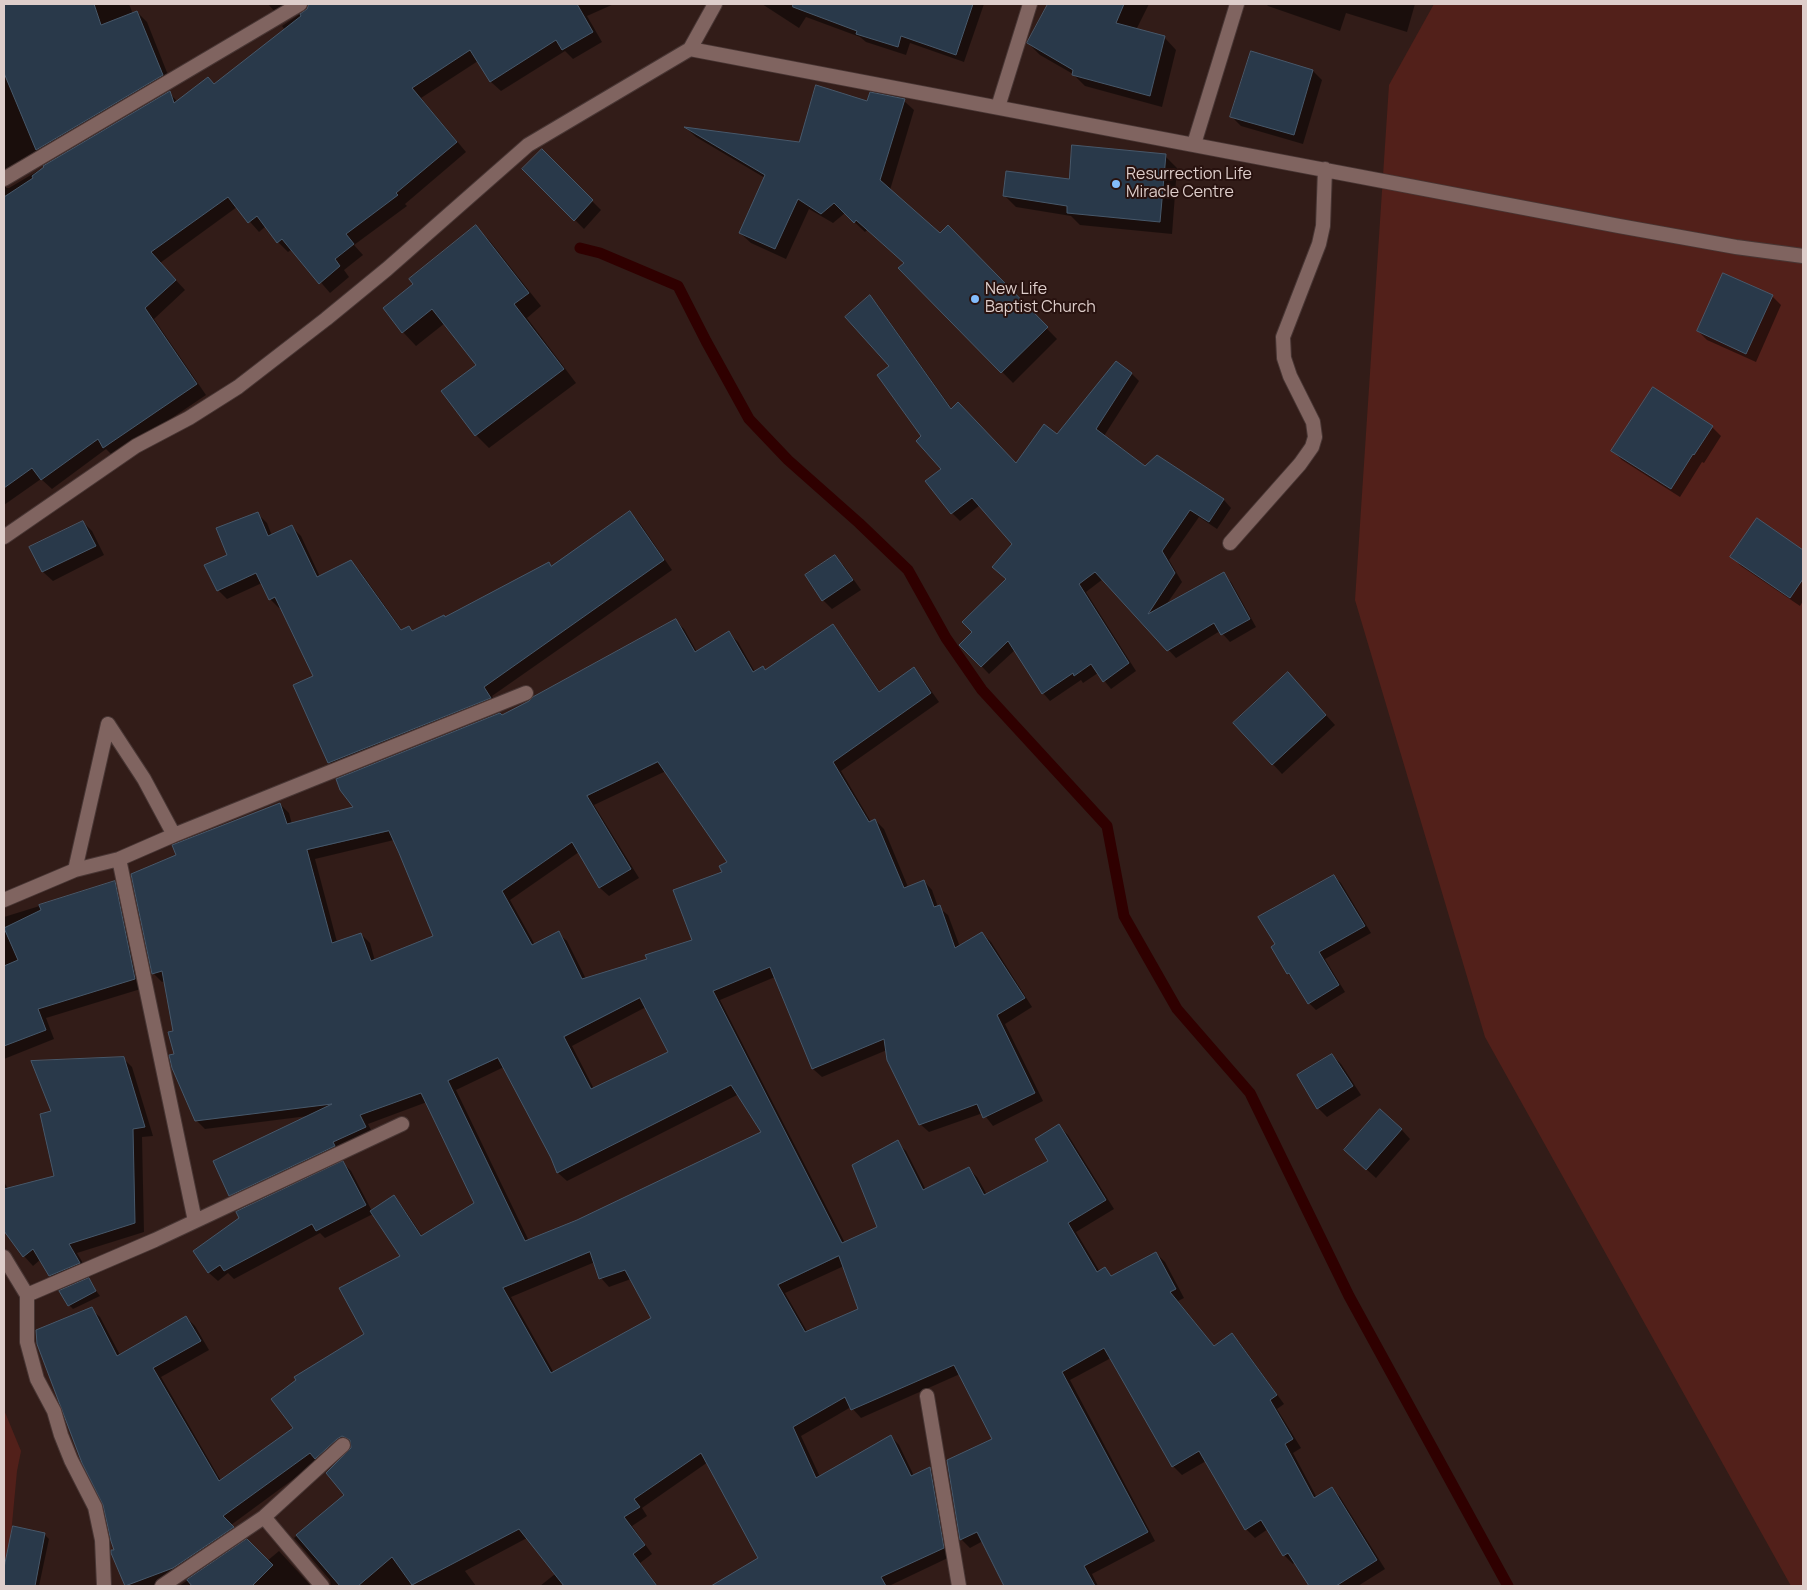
<!DOCTYPE html>
<html>
<head>
<meta charset="utf-8">
<style>
  body { margin:0 }
  #map { position:relative; width:1807px; height:1590px; overflow:hidden; background:#321c18; font-family:Manrope,sans-serif }
  canvas { display:block }
  .frame { position:absolute; inset:0; border:5px solid #dececb; pointer-events:none }
</style>
</head>
<body>
<div id="map">
<canvas width="1807" height="1590"></canvas>
<div class="frame"></div>
</div>
<script>
const g = document.querySelector('canvas').getContext('2d');
g.lineJoin = 'round';
function fill(path, color) {
  g.fillStyle = color;
  g.fill(path, 'evenodd');
}
function trace(path, color, width, dash) {
  g.strokeStyle = color;
  g.lineWidth = width;
  g.lineCap = dash ? 'butt' : 'round';
  g.setLineDash(dash || []);
  g.stroke(path);
}
function write(font, color, halo, rows, align = 'center') {
  g.font = font + ' Manrope,sans-serif';
  g.lineWidth = 4;
  g.setLineDash([]);
  g.textBaseline = 'middle';
  g.strokeStyle = halo;
  g.fillStyle = color;
  for (const [text, x, y, turn = 0] of rows) {
    g.save();
    g.translate(x, y);
    g.rotate((+turn || 0) * Math.PI / 180);
    g.textAlign = isNaN(turn) ? turn : align;
    if (halo) g.strokeText(text, 0, 0);
    g.fillText(text, 0, 0);
    g.restore();
  }
}
fill(new Path2D(`
  M1434 4H1803V1586H1791L1485 1037 1355 600 1389 85Z
  M4 1410 21 1451 17 1471 10 1545 4 1568Z`), '#52201a');
fill(new Path2D(`
  M4 4H129L133 14 137 12 147 22 172 85 6 185V188H9L169 93 178 102 208 78 215 85 285 30 282 26 309 8V5L282 20 268 4H614L587 16 602 42 573 59 565 51 501 91 491 82 478 61 421 98 466 152 405 204 407 206 354 245 363 255 344 270 349 277 330 293 292 249 288 252 278 242 266 226 259 232 237 207 160 263 185 290 154 319 206 395 114 457 106 449 52 489 41 479 4 505V423L13 432 23 424 4 395Z
  M762 4H895L919 11 921 4H984L964 62 910 43 906 55 866 42 860 37 806 17 799 28Z
  M1050 4H1149L1136 30 1165 38 1176 50 1162 107 1085 86 1073 74 1040 55 1028 43Z
  M1266 4H1415L1407 32 1346 13 1340 31 1268 6Z
  M1313 71 1322 80 1303 144 1241 126 1232 117Z
  M903 100 914 110 890 190 940 235 948 227 1057 339 1013 383 900 268 905 263 867 230 865 232 845 213 833 223 809 209 786 259 751 243 740 233 765 178 696 137 687 129 800 143 868 102Z
  M542 151 601 210 584 229 524 169Z
  M1165 156 1177 168 1172 234 1080 225 1071 216 1016 207 1004 195 1070 181Z
  M476 227 489 240 541 306 527 318 576 383 489 448 476 435 478 365 445 323 416 346 403 332 385 308 414 284Z
  M869 296 877 304 952 409 1016 465 1057 436 1131 373 1139 381 1104 436 1145 467 1157 457 1224 500 1231 508 1217 529 1199 517 1169 560 1182 582 1166 605 1223 574 1231 582 1256 627 1230 642 1220 631 1176 658 1103 579 1086 592 1136 671 1111 689 1098 673 1083 683 1081 680 1050 701 1043 693 1015 650 989 674 961 645 974 632 1007 580 1014 544 980 505 960 521 952 513 943 469 923 436 891 366Z
  M1772 296 1781 305 1756 362 1707 340 1698 331Z
  M1712 427 1721 436 1704 463 1702 462 1680 497 1622 460 1613 451Z
  M630 513 639 522 672 570 492 696 499 707 339 772 330 763 295 685 315 676 281 607 279 608 270 599 262 583 227 599 218 590 228 556 258 514 267 523 272 536 292 527 301 536 320 577 351 562 360 571 402 630 409 627 413 632 445 618 552 567Z
  M1757 520 1803 552V601L1800 606 1741 566 1732 557Z
  M83 522 92 531 104 555 53 581 43 572 31 548Z
  M835 557 844 566 861 590 832 609 823 600 807 575Z
  M676 621 684 629 697 652 729 633 738 642 755 672 766 671 833 626 841 635 880 692 914 669 922 678 939 702 841 771 871 822 875 820 884 829 908 887 924 881 932 890 938 907 948 915 960 947 982 933 991 942 1032 1007 1005 1024 1043 1101 993 1126 983 1113 929 1132 920 1124 887 1050 822 1077 813 1069 775 977 720 1000 845 1243 879 1227 897 1142 906 1151 926 1190 968 1168 977 1177 987 1195 1050 1161 1059 1126 1068 1135 1114 1209 1076 1232 1100 1272 1105 1269 1113 1277 1156 1253 1165 1262 1184 1298 1178 1301 1215 1347 1232 1335 1240 1343 1284 1404 1277 1409 1301 1448 1293 1453 1317 1498 1332 1489 1340 1497 1385 1569 1358 1586H1311L1295 1562 1293 1564 1284 1555 1268 1529 1255 1538 1246 1529 1206 1461 1182 1475 1173 1466 1111 1358 1070 1380 1155 1541 1092 1574 1098 1586H1006L983 1541 970 1548 961 1539 994 1440 960 1374 861 1418 851 1407 801 1436 820 1477 891 1436 899 1445 914 1476 930 1469 938 1477 952 1556 889 1586H714L759 1559 708 1462 642 1508 647 1516 632 1526 652 1554 640 1563 658 1586H540L555 1574 527 1538 465 1571 476 1586H331L330 1580 294 1538 346 1495 352 1445H350L318 1461 231 1525 242 1536 167 1586H126L113 1553 116 1552 91 1309 100 1317 120 1355 186 1317 195 1326 209 1350 161 1377 221 1481 294 1428 366 1334 402 1256 373 1214 325 1238 320 1233 234 1279 228 1273 218 1281 209 1273 194 1251 343 1163 351 1171 372 1211 393 1197 402 1206 423 1237 476 1203 427 1102 368 1124 374 1136 238 1204 230 1195 308 1116 205 1129 196 1120 175 1055 174 1032 165 981 162 982 153 973 178 856 280 804 289 813 292 824 355 808 502 716ZM666 771 729 863 693 941 648 960 586 979 567 941 558 933 535 945 510 900 579 852 600 888 609 896 639 878 594 805ZM394 840 435 937 375 961 370 943 361 934 337 942 315 859ZM646 1007 669 1052 594 1089 572 1046ZM504 1067 552 1157 558 1173 567 1181 739 1094 763 1132 577 1221 529 1241 456 1090ZM595 1262 601 1278 609 1287 631 1279 652 1318 554 1373 511 1297ZM844 1266 860 1310 808 1333 785 1293Z
  M1297 683 1335 725 1282 774 1235 723Z
  M1334 876 1341 883 1371 933 1325 959 1345 992 1316 1010 1309 1003 1295 980 1288 974 1272 947 1277 944Z
  M114 883 124 892 144 988 46 1018 54 1039 4 1059V917Z
  M1332 1055 1341 1064 1361 1095 1327 1117 1318 1108Z
  M123 1058 132 1067 153 1136 142 1137 144 1232 77 1253 88 1272 60 1284 50 1275 41 1259 33 1266 24 1256 4 1229V1182L8 1189 55 1177 52 1111Z
  M1401 1129 1410 1139 1376 1178 1355 1159Z
  M88 1280 100 1296 73 1309 69 1305Z
  M44 1534 49 1539 39 1586H4V1566L8 1555Z
  M247 1541 267 1561 279 1551 311 1586H179Z`), '#0007');
trace(new Path2D(`
  M580 248 600 253 678 286 706 341 749 419 788 460 859 523 908 570 946 638 982 690 1107 826 1124 916 1177 1009 1250 1093 1349 1296 1508 1586`), '#2f0000', 11);
const building = new Path2D(`
  M4 4H94L101 25 137 11 163 75 36 150 4 73Z
  M309 4H577L593 32 562 50 556 40 490 82 470 50 412 88 457 142 396 193 398 195 346 234 354 244 335 259 340 266 319 284 282 239 277 243 257 216 248 223 228 197 151 252 176 280 145 308 197 384 103 448 98 439 41 480 32 468 4 488V197L33 178 32 176 44 167 43 166 170 91 174 103 208 77 214 84 301 16 300 14 307 9Z
  M793 4H973L956 55 901 36 898 47 856 34 857 31 793 7Z
  M1048 4H1124L1116 23 1165 36 1150 96 1072 75 1073 70 1027 43Z
  M1251 51 1313 70 1294 135 1230 117Z
  M816 85 867 101 870 92 905 99 880 180 940 233 948 225 1048 327 1001 373 898 268 904 263 856 220 854 223 834 203 821 214 798 199 775 249 739 233 765 175 684 127 799 142Z
  M1072 145 1166 154 1160 222 1067 213V206L1003 196 1006 171 1069 179Z
  M542 149 593 200 574 221 522 169Z
  M476 225 529 293 514 304 564 369 475 436 441 391 476 365 432 309 402 333 383 308 413 284 409 279Z
  M1723 273 1773 295 1746 354 1697 331Z
  M870 295 951 409 958 402 1016 463 1044 424 1057 434 1116 361 1132 373 1096 429 1145 466 1157 455 1224 499 1209 522 1190 510 1162 551 1175 573 1148 614 1224 572 1250 619 1221 635 1214 623 1167 651 1095 572 1079 584 1129 663 1103 682 1091 664 1074 676 1073 673 1042 694 1008 641 981 667 959 645 972 632 962 622 1006 579 992 567 1012 544 972 498 951 514 925 481 941 469 916 441 921 436 877 375 889 366 845 317Z
  M1653 387 1713 426 1694 455 1693 454 1671 489 1611 451Z
  M630 511 664 560 484 687 491 698 328 763 293 685 313 676 275 597 269 600 256 573 217 591 204 565 227 555 216 528 258 512 268 536 292 525 317 577 351 560 401 630 409 626 412 631 444 615 445 617 549 562 551 566Z
  M1757 518 1803 550V579L1790 598 1730 557Z
  M83 521 96 546 42 572 29 547Z
  M835 555 853 580 822 601 805 575Z
  M676 619 695 652 729 631 753 672 763 666 765 670 833 624 879 692 914 667 931 693 833 762 869 822 875 819 904 888 924 880 934 907 940 905 955 948 982 932 1025 998 997 1015 1035 1093 983 1118 977 1104 919 1125 887 1060 884 1039 812 1069 770 967 713 991 842 1243 877 1227 852 1165 898 1140 923 1190 969 1167 984 1195 1048 1161 1035 1139 1059 1124 1106 1200 1068 1223 1097 1272 1105 1267 1111 1276 1156 1252 1176 1289 1170 1292 1214 1346 1232 1333 1277 1395 1270 1400 1293 1439 1285 1444 1314 1498 1332 1487 1377 1560 1336 1586H1309L1288 1553 1283 1556 1261 1520 1245 1530 1199 1451 1172 1467 1104 1348 1062 1372 1148 1532 1084 1566 1095 1586H1004L977 1532 960 1540 947 1460 992 1439 954 1365 851 1410 845 1397 793 1427 816 1478 891 1435 911 1476 930 1467 944 1548 881 1577 886 1586H711L758 1558 701 1453 634 1499 640 1507 624 1517 645 1545 633 1554 657 1586H564L519 1529 412 1585 392 1557 358 1586H340L296 1535 344 1495 326 1473 351 1448 350 1440 342 1436 337 1439 315 1459 310 1453 223 1516 234 1527 173 1568 125 1586 111 1553V1550H114L111 1541 103 1505 82 1463 37 1344 36 1330 92 1307 117 1356 186 1316 201 1341 153 1368 219 1481 293 1428 271 1399 296 1380 294 1377 364 1334 339 1288 400 1256 370 1211 394 1195 421 1236 474 1203 421 1093 360 1115 366 1127 333 1142 335 1146 229 1196 213 1161 332 1104 195 1121 172 1068 169 1055 174 1054 168 1032 173 1031 162 971 152 974 131 874 176 855 172 845 280 803 287 824 353 807 340 790 336 779 500 713 502 715 529 701 533 697ZM658 762 727 862 719 866 722 872 673 890 692 940 645 955 647 959 582 979 559 931 532 945 502 891 572 842 599 888 631 869 587 796ZM389 831 399 853 433 936 371 961 361 933 332 943 307 850ZM640 998 668 1052 591 1089 564 1037ZM498 1058 551 1158 557 1173 731 1085 761 1132 577 1220 525 1241 448 1081ZM590 1252 599 1279 625 1270 651 1318 551 1373 503 1288ZM839 1256 858 1309 805 1332 778 1285Z
  M1288 672 1326 715 1272 765 1233 723Z
  M1334 875 1365 926 1319 952 1339 985 1308 1004 1289 973 1287 974 1271 947 1275 944 1258 917Z
  M115 881 135 979 38 1009 46 1030 4 1046V966L18 960 4 928 41 910 39 905Z
  M1332 1054 1353 1086 1317 1109 1297 1075Z
  M124 1057 145 1127 133 1129 135 1223 69 1244 80 1263 49 1276 33 1249 23 1257 4 1231V1189L54 1176 40 1114 51 1111 31 1061Z
  M1380 1109 1402 1129 1366 1170 1344 1150Z
  M343 1161 366 1205 316 1231 312 1224 224 1271 220 1265 208 1273 193 1251 239 1218 236 1212Z
  M89 1278 96 1291 68 1306 59 1291Z
  M13 1526 45 1533 35 1586H4V1568Z
  M247 1539 273 1565 252 1586H192L187 1580Z`);
fill(building, '#29394a');
trace(building, '#47586a', 1);
const minor = new Path2D(`
  M690 49 1619 226 1736 247 1803 256
  M998 107 1030 4
  M1194 144 1237 4
  M4 179 300 4
  M4 537 136 446 189 418 238 387 326 319 387 269 528 145 690 49 715 4
  M1230 543 1300 464 1312 447 1315 437 1313 422 1290 376 1284 358 1283 337 1319 244 1323 226 1325 169
  M108 724 144 779 174 835
  M119 859 195 1221
  M75 870 108 724
  M4 900 75 870 119 859 174 835 526 693
  M4 1257 27 1295V1342L37 1379 54 1411 61 1435 71 1460 95 1507 102 1540 104 1586
  M27 1295 155 1240 402 1124
  M927 1396 959 1586
  M264 1517 322 1586
  M162 1586 264 1517 343 1445`);
trace(minor, '#483634', 16);
trace(minor, '#806460', 14);
for (const [x, y, r, color] of [
  [1116,184,5,"#83bcfb"],
  [975,299,5,"#83bcfb"]
]) {
  const dot = new Path2D();
  dot.arc(x, y, r, 0, 2 * Math.PI);
  g.fillStyle = color;
  g.fill(dot);
  trace(dot, '#28120f', 2);
}
write('16px', '#dececb', '#28120f', [
  ["Resurrection Life",1126,175],
  ["Miracle Centre",1126,193],
  ["New Life",985,290],
  ["Baptist Church",985,308]
], 'left');
</script>
</body>
</html>
